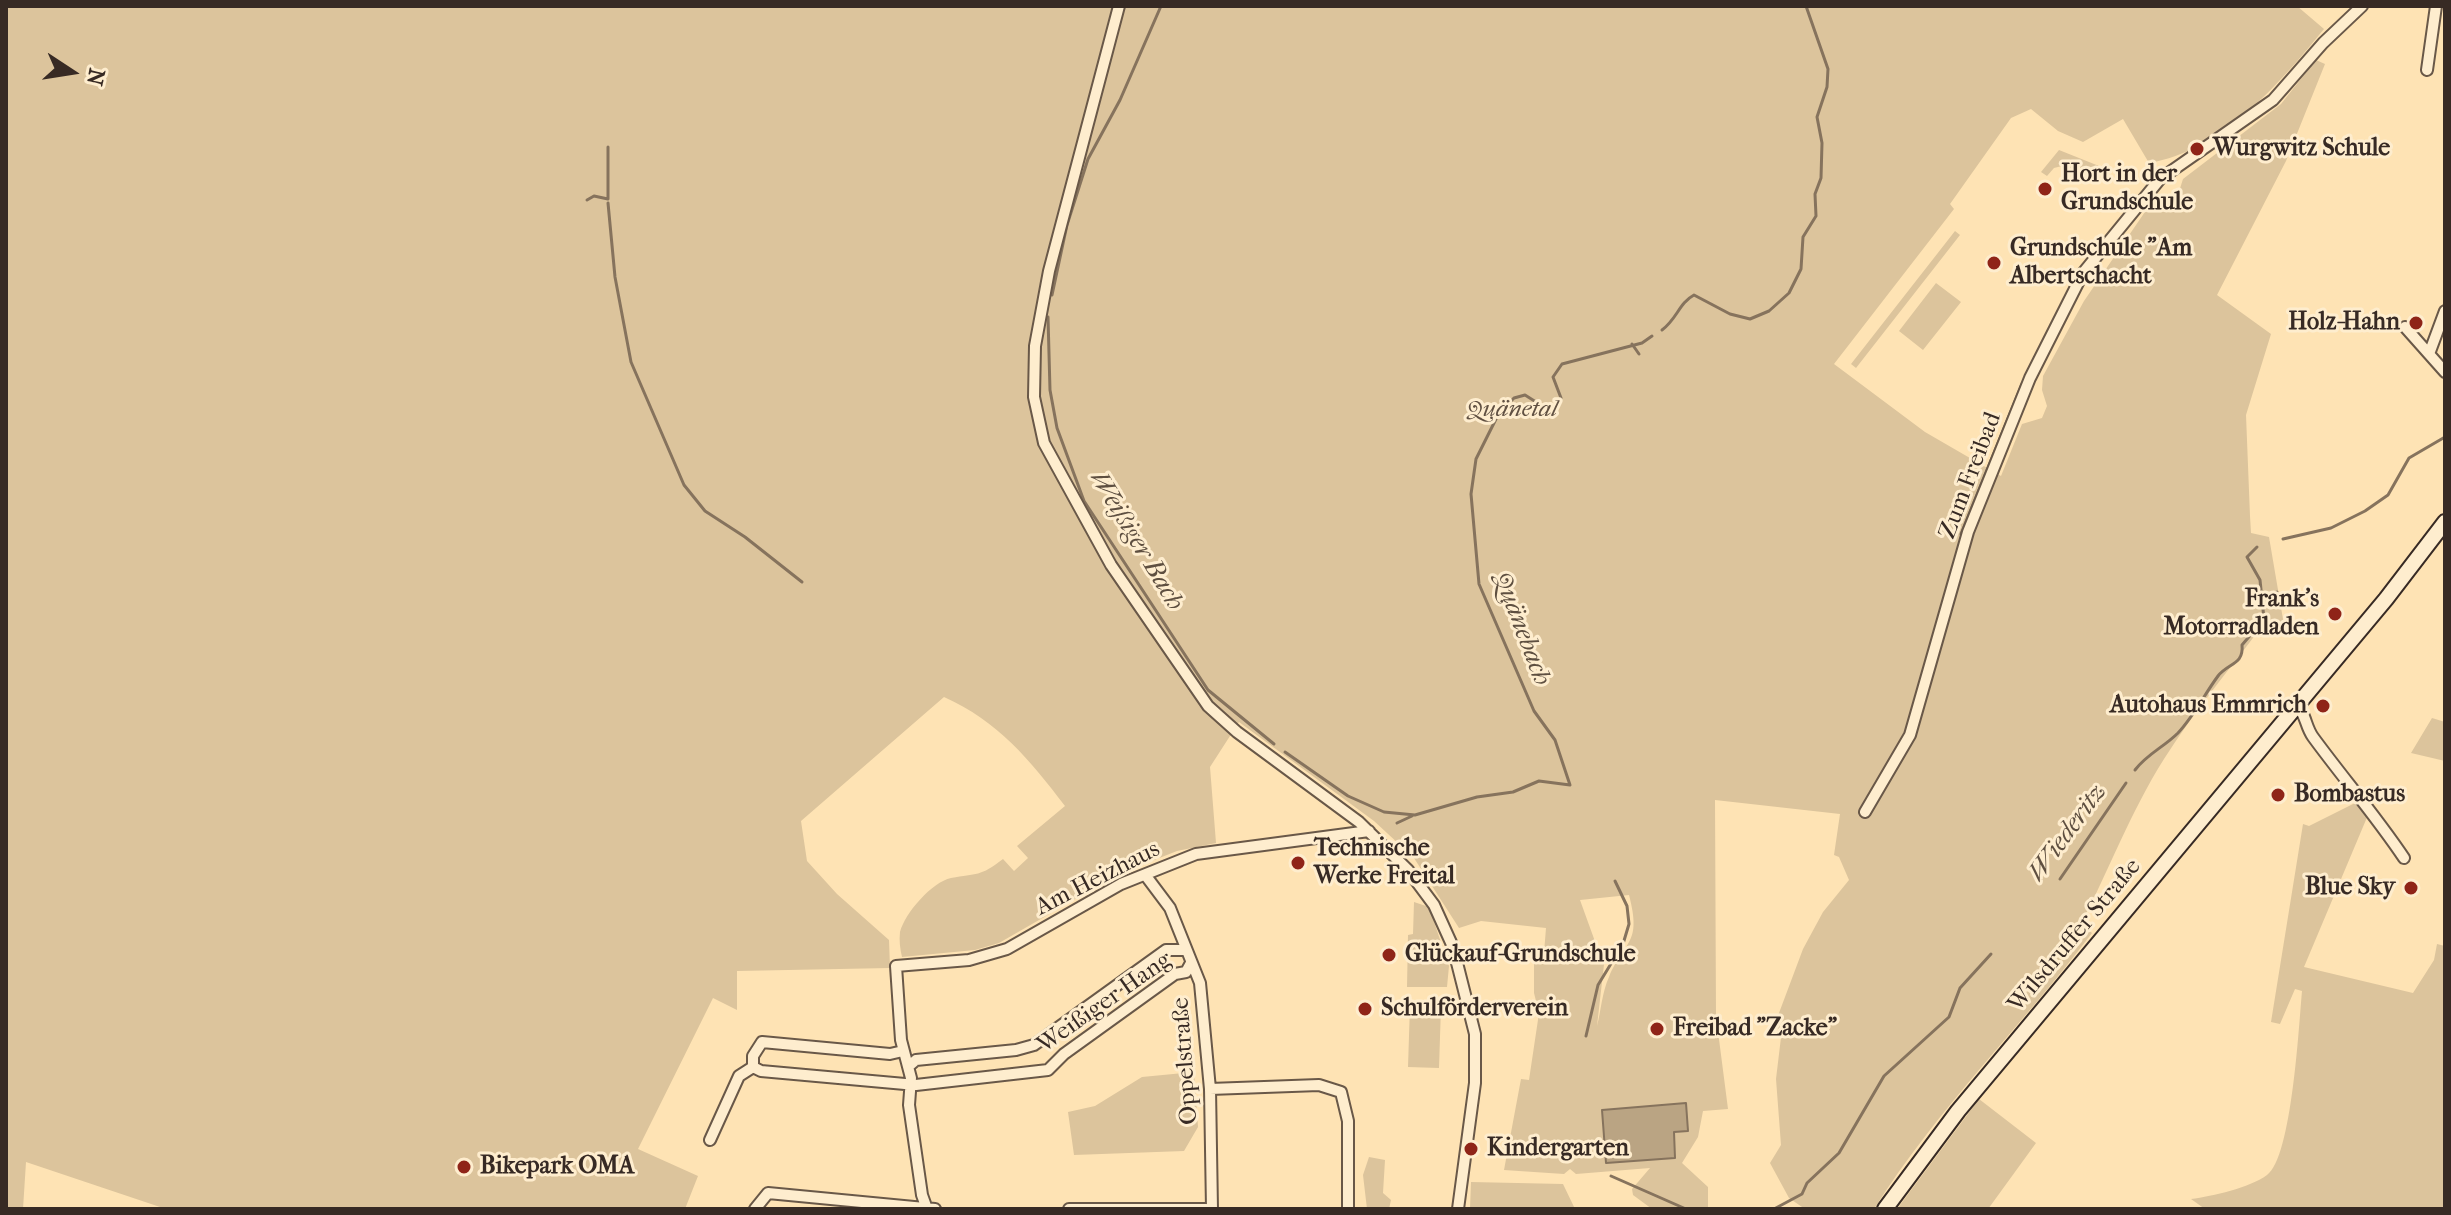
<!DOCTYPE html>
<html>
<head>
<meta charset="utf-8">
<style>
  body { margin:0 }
  #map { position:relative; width:2451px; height:1215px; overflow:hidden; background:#fee3b4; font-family:"IM FELL French Canon",serif }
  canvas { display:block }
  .frame { position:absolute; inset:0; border:8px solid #372a24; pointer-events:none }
  .north { position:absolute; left:32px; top:32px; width:80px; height:80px; -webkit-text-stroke:6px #feedce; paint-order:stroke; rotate:102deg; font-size:22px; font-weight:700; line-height:32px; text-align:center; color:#372a24 }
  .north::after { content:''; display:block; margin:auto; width:28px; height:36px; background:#372a24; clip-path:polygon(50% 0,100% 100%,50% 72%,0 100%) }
</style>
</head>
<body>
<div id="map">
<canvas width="2451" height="1215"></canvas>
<div class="frame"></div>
<div class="north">N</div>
</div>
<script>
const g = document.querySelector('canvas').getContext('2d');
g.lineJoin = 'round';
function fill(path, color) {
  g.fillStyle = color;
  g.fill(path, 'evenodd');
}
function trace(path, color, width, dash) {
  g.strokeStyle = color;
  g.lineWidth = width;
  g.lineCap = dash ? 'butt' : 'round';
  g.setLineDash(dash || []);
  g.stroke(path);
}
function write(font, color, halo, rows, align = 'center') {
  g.font = font + ' "IM FELL French Canon",serif';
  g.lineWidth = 6;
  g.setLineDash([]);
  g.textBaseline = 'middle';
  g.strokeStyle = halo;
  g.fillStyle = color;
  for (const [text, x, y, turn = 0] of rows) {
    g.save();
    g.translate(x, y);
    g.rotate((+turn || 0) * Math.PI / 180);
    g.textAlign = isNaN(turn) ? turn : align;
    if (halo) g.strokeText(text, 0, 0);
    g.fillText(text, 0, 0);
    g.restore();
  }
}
fill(new Path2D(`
  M6 6H2297L2324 29C2280 83 2222 151 2149 163L2123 119 2083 142 2058 131 2031 109 2011 118 1950 204 1954 209 1834 364 1925 432 2001 476 2022 424 2042 418 2047 406 2042 390 2043 376 2084 301 2149 206 2176 201 2183 179 2281 104 2316 60 2325 64 2286 161 2217 295 2271 334 2246 415 2250 516 2251 533 2269 537 2285 631 2262 626C2229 670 2193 713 2164 759 2131 811 2109 870 2081 924L2092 933C2021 1027 1937 1109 1874 1209H1805L1789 1198 1770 1163 1781 1145 1776 1079 1782 1029H1773L1803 949 1823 912 1849 880 1839 857 1834 855 1840 814 1715 800 1716 1016 1728 1109 1703 1111 1698 1137 1682 1163 1708 1187V1209H1652L1633 1195 1632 1189 1650 1168 1576 1174 1570 1169 1564 1174 1504 1170 1521 1079 1529 1080 1539 1013 1534 993V952L1544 953 1546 928 1481 921 1459 928 1414 858 1374 821 1239 722 1210 767 1216 843 1177 851 1119 874 999 943 975 950 902 957C900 949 899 940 900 932 905 913 932 882 951 878 977 873 980 877 1003 859L1014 871 1028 858 1017 846 1065 806C1030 760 998 721 944 697L801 821 807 861 837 894 889 940 890 968 737 971V1010L713 998 638 1149 698 1176 685 1209H166L26 1162 23 1209H6ZM1629 895C1642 945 1625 939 1609 977 1602 992 1601 1011 1597 1026L1606 947H1597L1580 900Z
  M2059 150 2099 166 2084 184 2066 165 2054 168 2047 176 2041 172Z
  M1955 231 1960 235 1856 368 1851 364Z
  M1936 283 1961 302 1923 350 1899 331Z
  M2432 718 2445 722V761L2411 753Z
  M2357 802 2368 815 2304 967 2413 993 2434 960 2437 944 2445 946V1209H2205L2191 1199C2213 1196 2249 1188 2267 1175 2292 1158 2299 1023 2302 991L2295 989 2280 1024 2271 1022 2303 824 2309 826Z
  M1414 902 1429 907 1449 966 1447 987H1407L1408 935 1413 934Z
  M1410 1005 1441 1006 1439 1068 1408 1067Z
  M1194 1072 1198 1127 1184 1151 1074 1155 1068 1112 1095 1106 1142 1077Z
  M1979 1099 2036 1143 1991 1205 1988 1209H1897Z
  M1369 1157 1385 1160 1383 1193 1391 1200 1389 1209H1367L1363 1175Z
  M1471 1182 1563 1184 1575 1209H1470Z`), '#dcc49c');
const water = new Path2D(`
  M1686 1103 1688 1131 1674 1132 1675 1158 1606 1163 1602 1110Z`);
fill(water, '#baa483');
trace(water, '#86735d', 2);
trace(new Path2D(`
  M587 200 594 196 608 199V147
  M608 203 615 277 631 362 684 485 705 511 745 537 802 582
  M1052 295 1067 225 1088 159 1120 100 1161 6
  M1048 317 1050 390 1057 428 1084 501 1208 690 1274 744
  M1662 330C1677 319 1679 303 1694 295L1730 314 1750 319 1769 311 1789 293 1801 269 1803 237 1816 216 1815 194 1821 178 1822 143 1817 117 1827 87 1828 69 1806 6
  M1632 344 1639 354
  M1961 534 2022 384
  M2283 539 2331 528 2365 511 2388 495 2409 458 2445 437
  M2263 600 2277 592
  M1285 752 1348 796 1384 812 1415 815 1477 797 1513 792 1539 781 1570 785
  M2135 770C2147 754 2164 747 2178 733 2194 716 2204 695 2218 676 2228 663 2244 665 2242 645L2264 619 2260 580 2247 557 2257 547
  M1570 785 1555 740 1534 711 1479 584 1471 494 1476 459 1499 413 1514 398 1525 395 1547 409H1556L1561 398 1553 377 1562 364 1642 343 1652 336
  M1397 823 1412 816
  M2060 879 2126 783
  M1586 1036 1598 985 1623 944 1629 924 1627 906 1615 881
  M1611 1176 1686 1209
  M1774 1209 1802 1194 1807 1183 1839 1153 1884 1076 1949 1017 1960 988 1991 954`), '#86735d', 3);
const street = new Path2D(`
  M1119 6 1049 271 1035 346 1034 397 1044 443 1111 565 1208 706 1237 732 1359 822 1408 870 1434 905 1453 947 1475 1034V1083L1458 1209
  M2427 70 2436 6
  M2405 327 2445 372
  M2429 354 2445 311
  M2296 705C2306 713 2305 726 2313 737 2343 778 2376 816 2404 858
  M1865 812 1910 735 1968 532 2030 378 2083 273 2160 179 2273 100 2323 43 2362 6
  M1146 876 1170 908 1200 983 1210 1089 1212 1209
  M909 1066 916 1060 1016 1050 1034 1045 1166 950H1186
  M753 1067 761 1071 916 1085 1048 1070 1064 1054 1175 974 1186 972 1191 963
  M753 1067V1056L762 1042 890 1054 903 1051
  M1210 1089 1319 1085 1341 1092 1348 1121V1209
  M710 1140 739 1076 753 1067
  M755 1209 768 1193 935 1209
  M927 1209 922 1195 909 1105 911 1078 901 1040 896 966 969 960 1007 949 1121 884 1196 854 1369 831
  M1069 1209H1206`);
const secondary = new Path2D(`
  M1885 1209 1958 1111 2386 599 2445 522`);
trace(street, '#695848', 14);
trace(secondary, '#372a24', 18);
trace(street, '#feedce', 10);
trace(secondary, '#feedce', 14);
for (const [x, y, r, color] of [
  [2197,149,8,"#8f2418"],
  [2045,189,8,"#8f2418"],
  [1994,263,8,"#8f2418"],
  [2416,323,8,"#8f2418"],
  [2335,614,8,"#8f2418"],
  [2323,706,8,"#8f2418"],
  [2278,795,8,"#8f2418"],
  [1298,863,8,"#8f2418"],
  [2411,888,8,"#8f2418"],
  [1389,955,8,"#8f2418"],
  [1365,1009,8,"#8f2418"],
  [1657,1029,8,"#8f2418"],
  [1471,1149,8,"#8f2418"],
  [464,1167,8,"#8f2418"]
]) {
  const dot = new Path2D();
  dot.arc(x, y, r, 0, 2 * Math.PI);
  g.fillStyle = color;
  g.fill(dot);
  trace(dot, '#feedce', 3);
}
write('bold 24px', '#372a24', '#feedce', [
  ["Wurgwitz Schule",2213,149],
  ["Hort in der",2061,175],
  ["Grundschule",2061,203],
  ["Grundschule \"Am",2010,249],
  ["Albertschacht",2010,277],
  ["Holz-Hahn",2400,323,"right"],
  ["Frank's",2319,600,"right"],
  ["Motorradladen",2319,628,"right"],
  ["Autohaus Emmrich",2307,706,"right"],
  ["Bombastus",2294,795],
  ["Technische",1314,849],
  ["Werke Freital",1314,877],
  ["Blue Sky",2395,888,"right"],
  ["Glückauf-Grundschule",1405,955],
  ["Schulförderverein",1381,1009],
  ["Freibad \"Zacke\"",1673,1029],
  ["Kindergarten",1487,1149],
  ["Bikepark OMA",480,1167]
], 'left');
write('italic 24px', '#605042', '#feedce', [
  ["Quänetal",1512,410]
]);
write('24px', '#372a24', '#feedce', [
  ["Zum Freibad",1971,476,-69],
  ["Am Heizhaus",1098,879,-27],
  ["Wilsdruffer Straße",2075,936,-50],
  ["Weißiger Hang",1105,1003,-35],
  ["Oppelstraße",1186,1061,-94]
]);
write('italic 26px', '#5e4f40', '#feedce', [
  ["Weißiger Bach",1136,541,59],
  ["Quänebach",1521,629,69],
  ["Wiederitz",2068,833,-54]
]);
</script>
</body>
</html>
